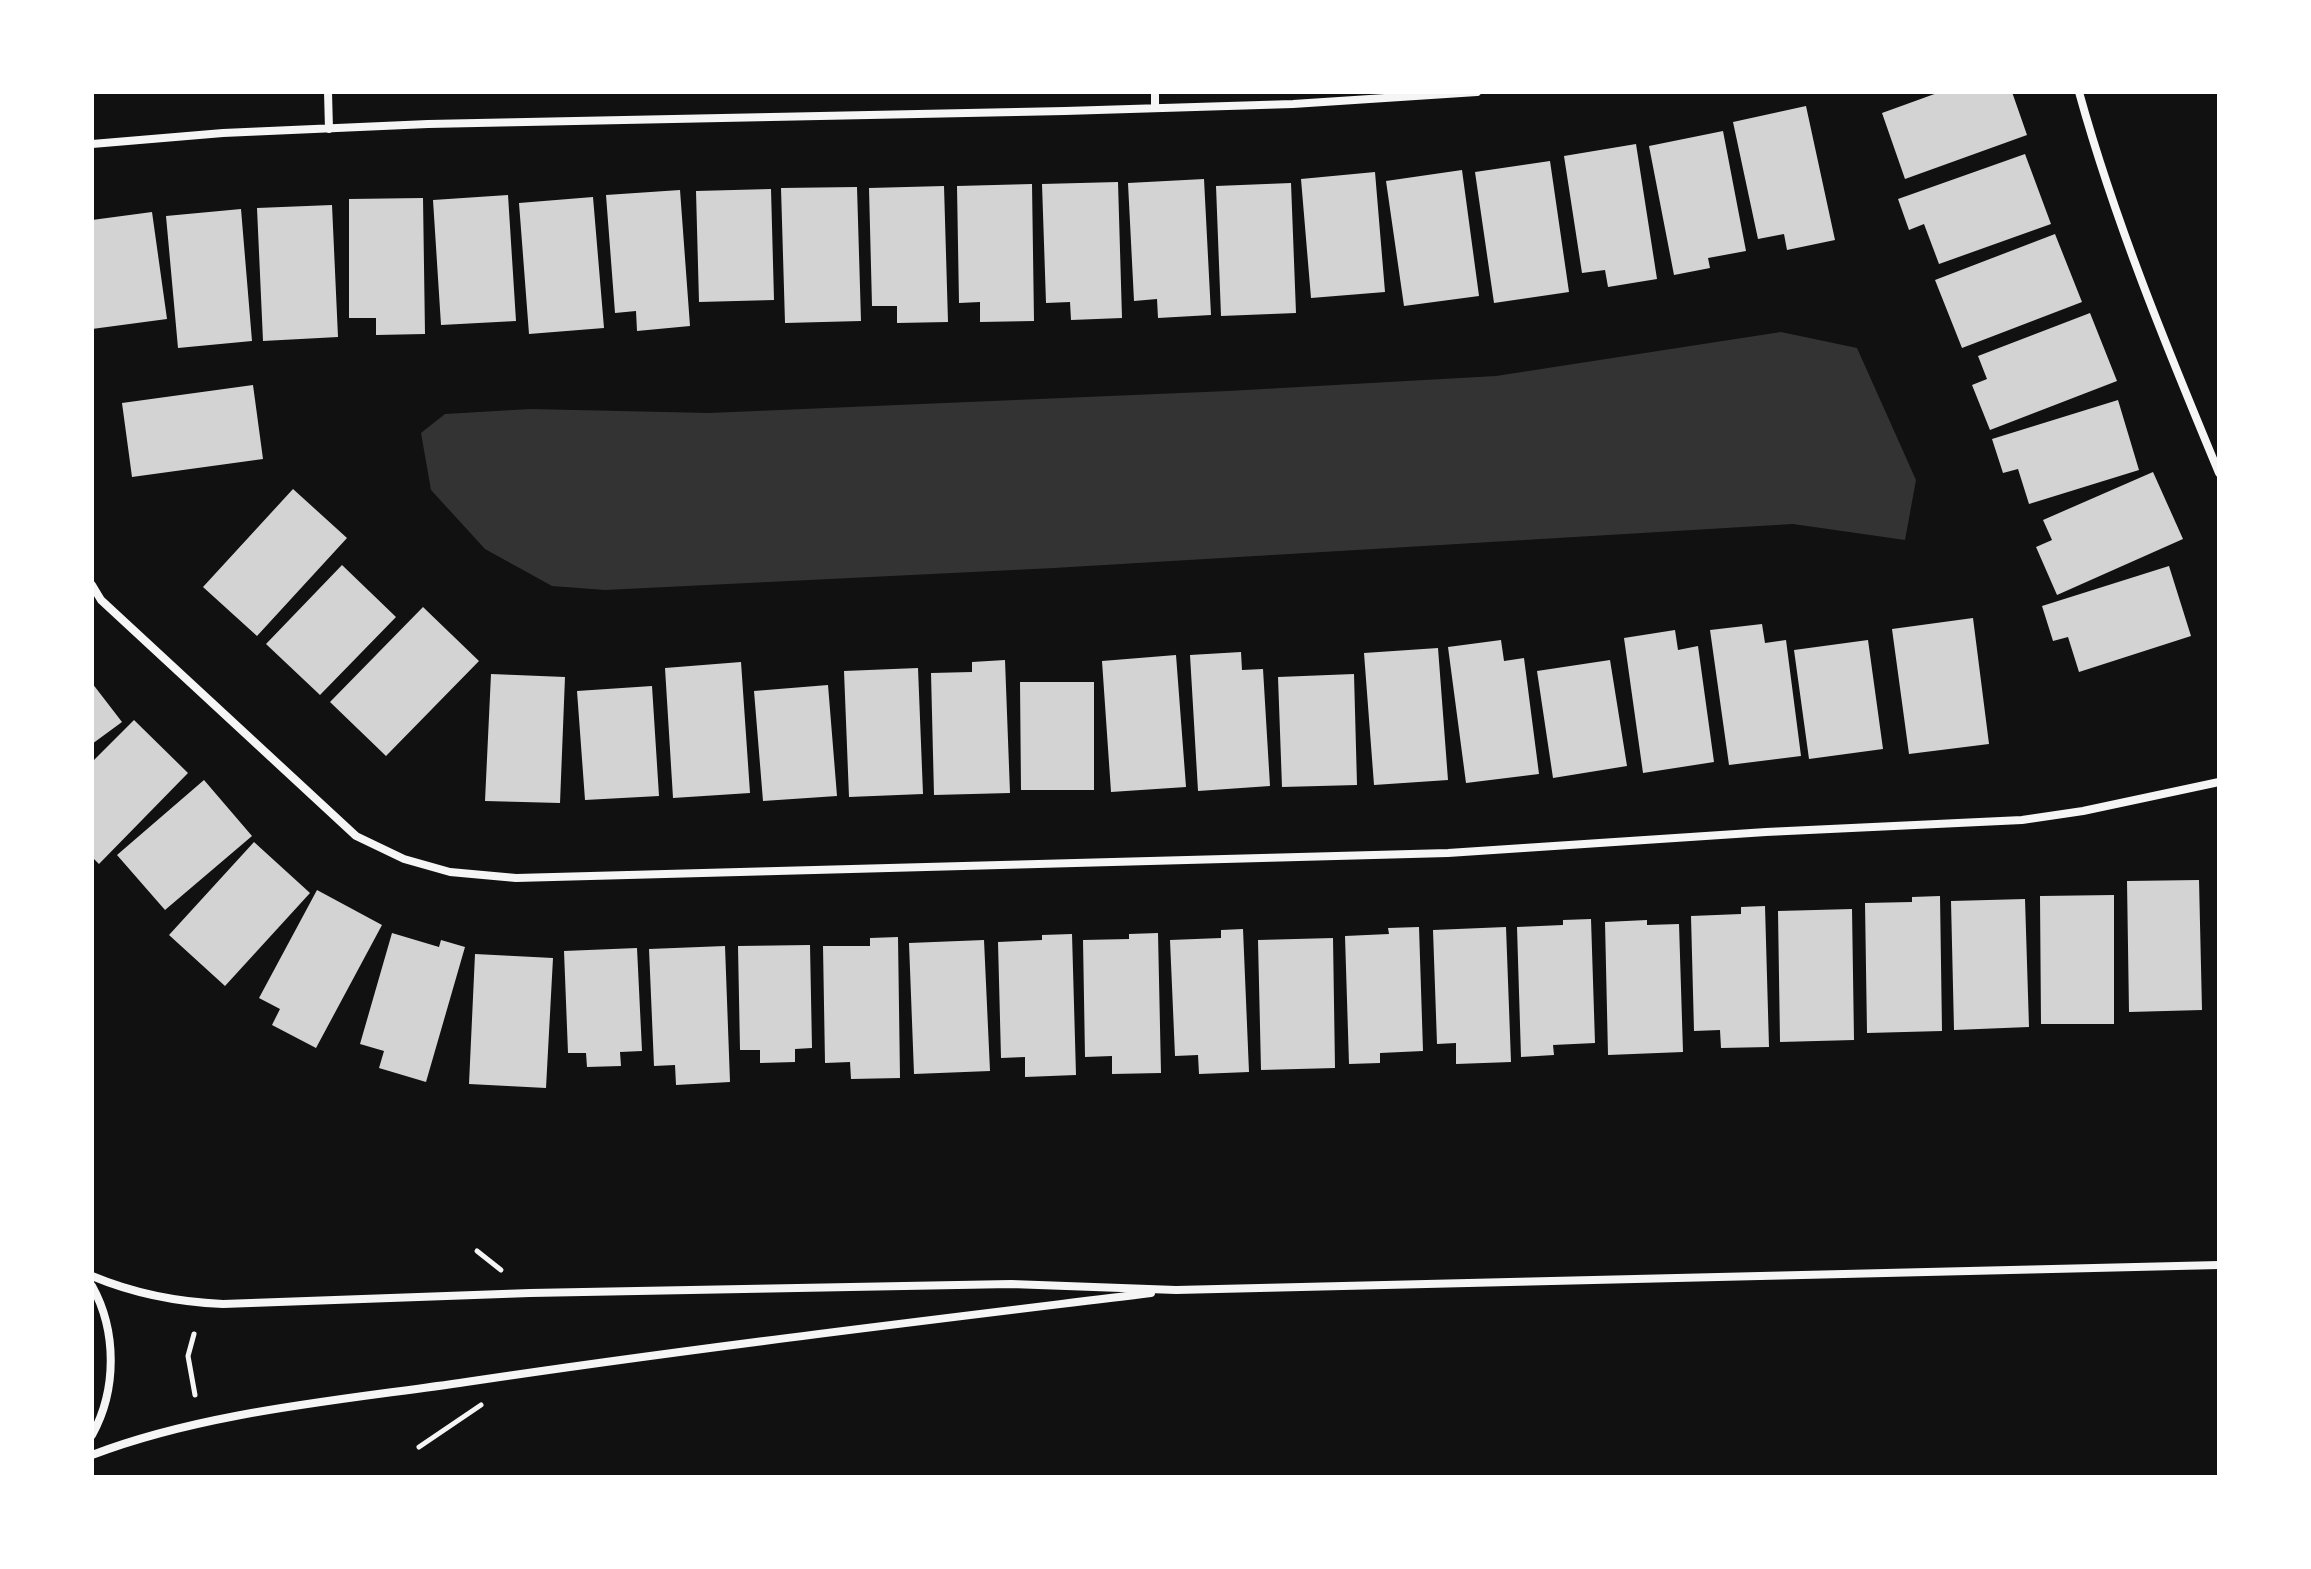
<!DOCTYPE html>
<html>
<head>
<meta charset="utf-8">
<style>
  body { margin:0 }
  #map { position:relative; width:2311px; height:1569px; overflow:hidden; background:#111; font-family:Lato,sans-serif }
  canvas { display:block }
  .frame { position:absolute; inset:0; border:94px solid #fff; pointer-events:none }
</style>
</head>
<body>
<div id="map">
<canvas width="2311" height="1569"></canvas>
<div class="frame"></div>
</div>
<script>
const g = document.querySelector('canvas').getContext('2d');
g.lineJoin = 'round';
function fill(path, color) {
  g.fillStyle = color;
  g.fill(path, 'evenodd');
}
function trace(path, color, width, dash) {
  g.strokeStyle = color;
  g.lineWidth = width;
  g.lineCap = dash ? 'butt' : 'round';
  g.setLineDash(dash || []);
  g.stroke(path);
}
fill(new Path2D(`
  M1781 332 1857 348 1916 480 1905 540 1793 524 1054 568 605 590 552 586 485 549 431 490 421 433 445 414 530 409 709 413 1228 391 1496 376Z`), '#333');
fill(new Path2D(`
  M1940 92H2012L2027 135 1905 179 1882 113Z
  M1806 106 1835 240 1787 250 1784 234 1758 239 1733 122Z
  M1723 131 1746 251 1708 258 1710 268 1674 275 1649 146Z
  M1636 144 1657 279 1608 287 1605 270 1582 273 1564 156Z
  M2025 154 2051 224 1939 264 1924 224 1909 230 1898 199Z
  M1550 161 1569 292 1494 303 1475 172Z
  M1462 170 1479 296 1404 306 1386 181Z
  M1375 172 1385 292 1311 298 1301 179Z
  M1204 179 1211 315 1158 318 1157 299 1134 301 1128 183Z
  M1118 182 1122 318 1071 320 1070 302 1046 303 1042 184Z
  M1291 183 1296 313 1221 316 1216 186Z
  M1032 184 1034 321 980 322V302L959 303 957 186Z
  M944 186 948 322 897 323V306H872L869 188Z
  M857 187 861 321 785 323 781 188Z
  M771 189 774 300 699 302 696 191Z
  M680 190 690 326 637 331 636 311 615 313 606 195Z
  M508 195 516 321 441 325 433 200Z
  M593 197 604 328 529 334 519 203Z
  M423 198 425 334 376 335V318H349V199Z
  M332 205 338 337 263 341 257 208Z
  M241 209 252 341 178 348 166 216Z
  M152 212 167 319 92 329V220Z
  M2055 234 2082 302 1962 348 1935 280Z
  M2090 313 2117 381 1990 430 1972 385 1987 379 1978 356Z
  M253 385 263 459 132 477 122 403Z
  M2118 400 2139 470 2029 504 2018 469 2003 473 1992 439Z
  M2153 472 2183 539 2057 595 2036 547 2052 540 2043 520Z
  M293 489 347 538 257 636 203 587Z
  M342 565 396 617 320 695 266 644Z
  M2169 566 2191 636 2079 672 2068 637 2053 641 2042 606Z
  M423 607 479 661 386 756 330 702Z
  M1973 618 1989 744 1909 754 1892 629Z
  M1762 624 1765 643 1786 640 1801 756 1729 765 1710 630Z
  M1675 630 1678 650 1698 646 1714 762 1643 773 1624 638Z
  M1501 640 1504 661 1524 658 1539 774 1466 783 1448 647Z
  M1868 640 1883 749 1809 759 1794 650Z
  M1438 648 1448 780 1374 785 1364 653Z
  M1241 652 1242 670 1263 669 1270 786 1198 791 1190 655Z
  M1176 655 1186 787 1111 792 1102 661Z
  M1005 660 1010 793 934 795 931 673 972 672V662Z
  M1610 660 1627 766 1553 778 1537 671Z
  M741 662 750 793 673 798 665 668Z
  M918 668 923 794 849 797 844 671Z
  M491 674 565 677 560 803 485 801Z
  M1354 674 1357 785 1282 787 1278 677Z
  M1020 682H1094V790H1021Z
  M92 683 122 722 92 744Z
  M828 685 837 796 763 801 754 691Z
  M652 686 659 796 585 800 577 691Z
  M134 720 188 773 99 864 92 857V762Z
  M204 780 252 836 165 910 117 855Z
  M254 842 310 893 225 986 169 935Z
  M2199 880 2202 1010 2129 1012 2127 881Z
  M317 890 382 925 316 1048 272 1025 280 1009 259 998Z
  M2114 895V1024H2041L2040 896Z
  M1940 896 1942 1031 1867 1033 1865 903 1912 902V897Z
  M2025 899 2029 1027 1954 1030 1951 901Z
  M1765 906 1769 1047 1721 1048 1720 1030 1694 1031 1691 916 1741 914V907Z
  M1852 909 1854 1040 1780 1042 1778 911Z
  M1591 919 1595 1043 1553 1045 1554 1055 1521 1057 1517 927 1563 925V920Z
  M1647 920V925L1679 924 1683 1052 1608 1055 1605 922Z
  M1419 927 1423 1051 1380 1053V1063L1349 1064 1345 936 1389 934 1388 928Z
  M1506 927 1511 1062 1456 1064V1043L1437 1044 1433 930Z
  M1243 929 1249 1072 1199 1074 1198 1055 1175 1056 1170 940 1221 938V930Z
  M392 933 439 947 441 940 465 947 426 1082 379 1068 384 1051 360 1044Z
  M1158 933 1161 1073 1112 1074V1056L1085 1057 1083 940 1129 939V934Z
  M1072 934 1076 1075 1025 1077V1057L1001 1058 998 942 1042 940V935Z
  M898 937 900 1078 851 1079 850 1062 825 1063 823 946H870V938Z
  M1333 938 1335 1068 1261 1070 1258 940Z
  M984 940 990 1071 914 1074 909 943Z
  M810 945 812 1048 795 1049V1062L760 1063V1050H740L738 946Z
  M725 946 730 1082 676 1085 675 1065 654 1066 649 949Z
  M637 948 642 1051 620 1052 621 1066 587 1067 586 1053H568L564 951Z
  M475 954 553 958 546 1088 469 1084Z`), '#d3d3d3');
trace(new Path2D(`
  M477 1251 501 1270
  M194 1334 188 1356 195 1395
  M419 1447 481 1405`), '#f5f5f5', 5);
trace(new Path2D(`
  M328 92 329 129
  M1155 92V108
  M2079 92C2115 222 2167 348 2219 473
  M92 144 223 133 428 124 1065 111 1293 104 1477 92
  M92 585 101 600 356 836 404 859 450 872 516 878 1448 853 1766 832 2022 820 2083 811 2219 782
  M92 1276C135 1294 176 1302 223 1304L530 1293 1011 1284 1176 1290 2219 1265
  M92 1286C117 1331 117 1390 92 1435
  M92 1455C207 1411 344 1400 466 1382 694 1348 923 1321 1151 1293`), '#f5f5f5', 8);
</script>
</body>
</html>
